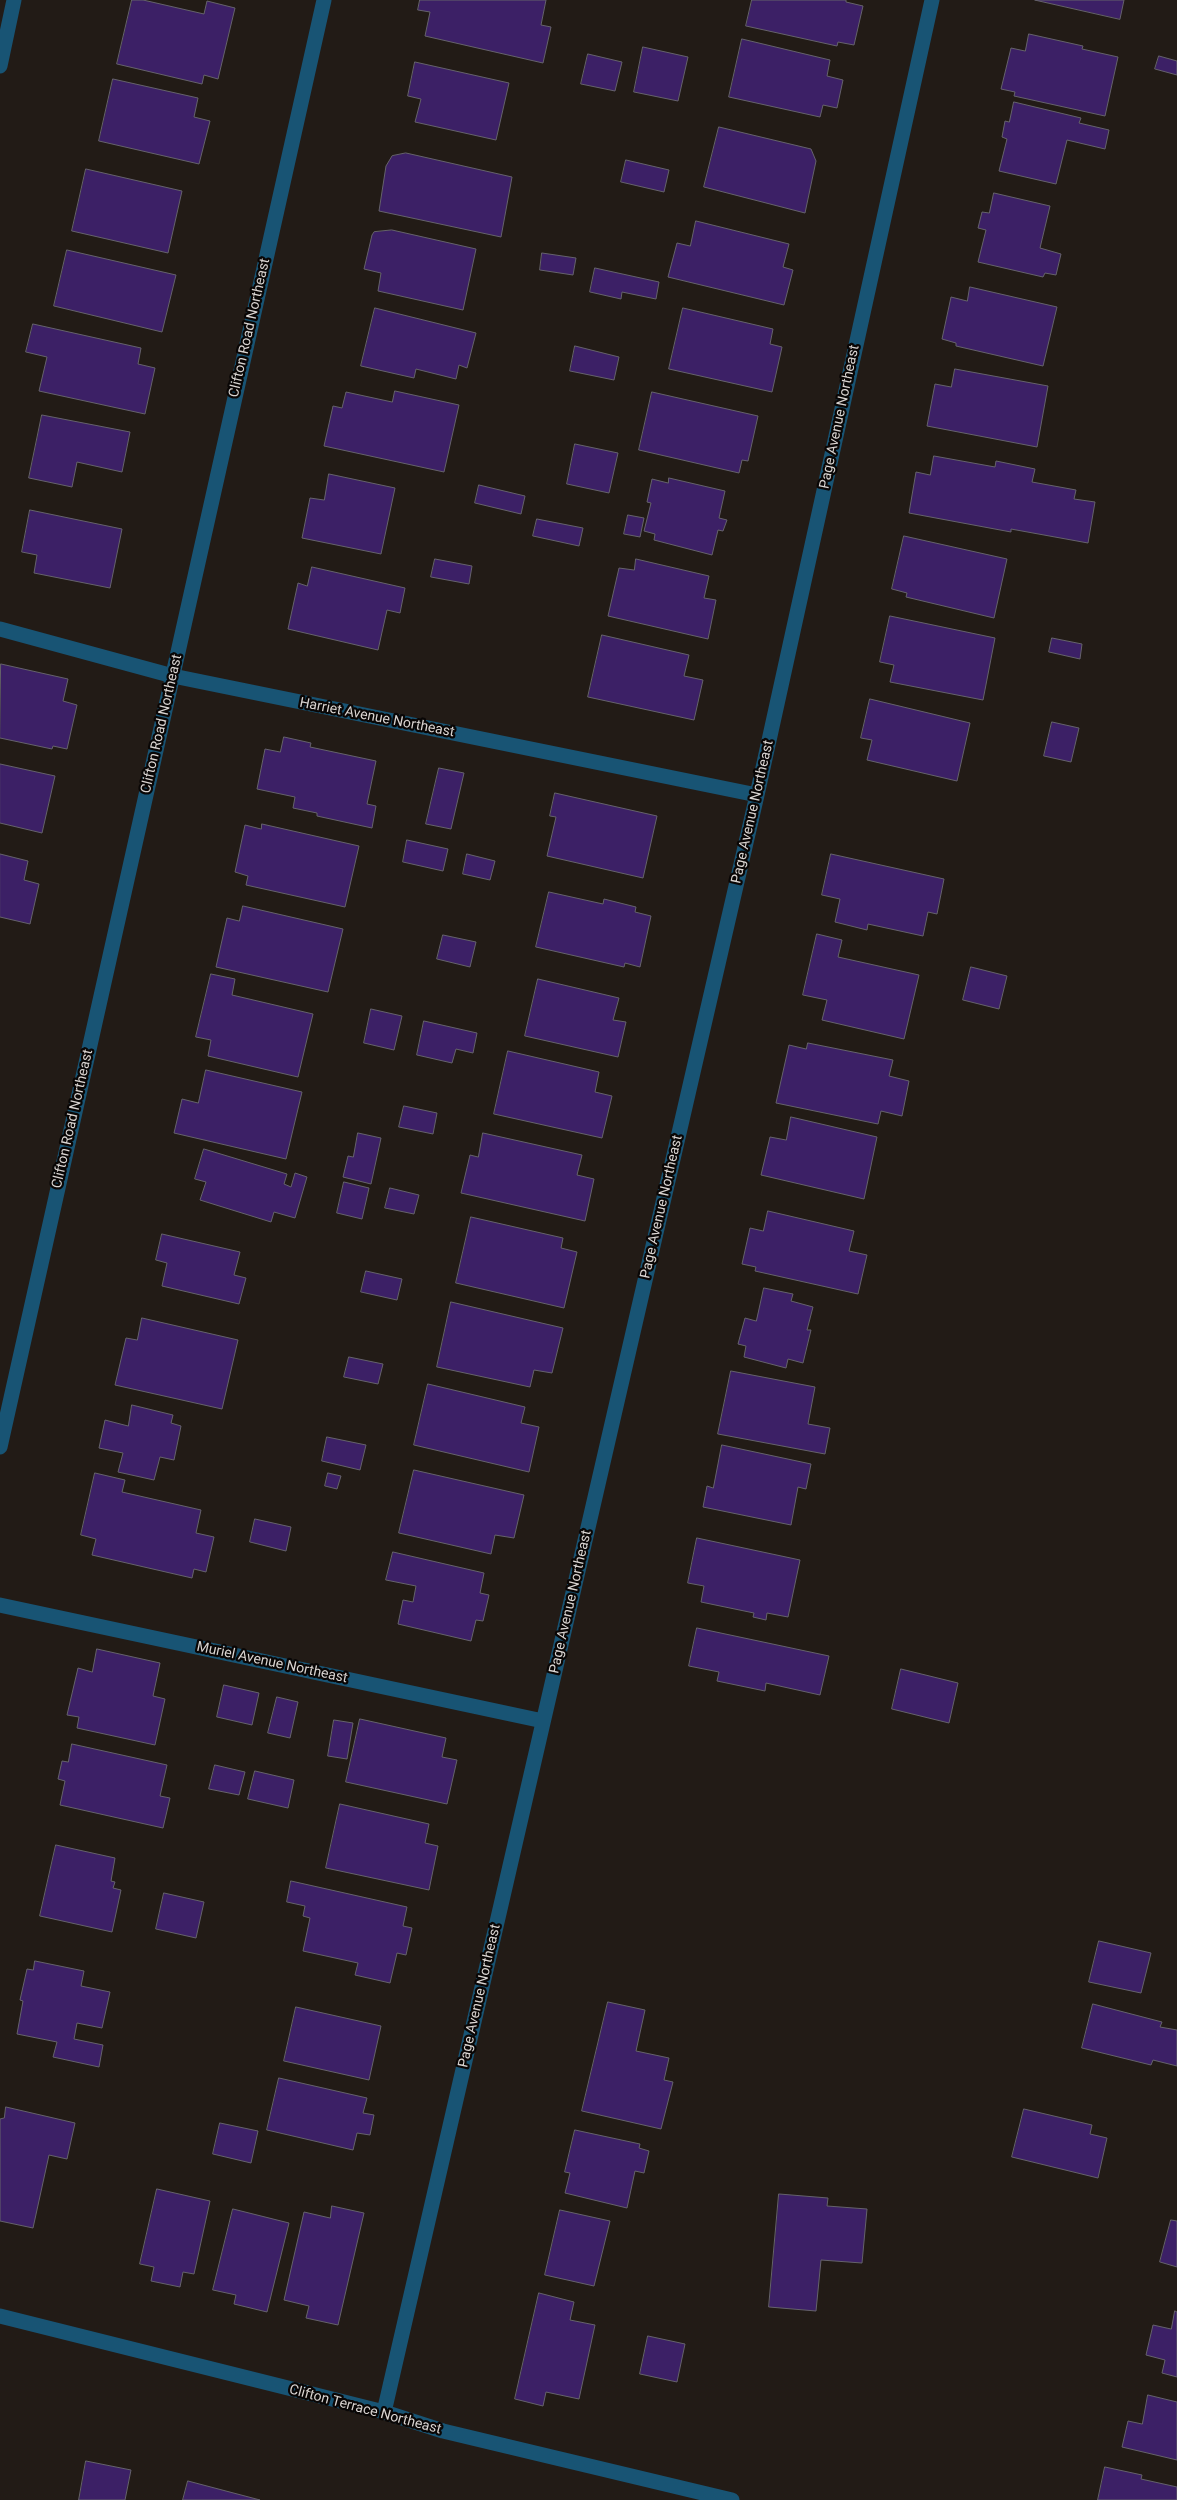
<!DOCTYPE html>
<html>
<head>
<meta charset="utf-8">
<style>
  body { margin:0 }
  canvas { display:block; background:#221b16 }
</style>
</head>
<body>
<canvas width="1177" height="2500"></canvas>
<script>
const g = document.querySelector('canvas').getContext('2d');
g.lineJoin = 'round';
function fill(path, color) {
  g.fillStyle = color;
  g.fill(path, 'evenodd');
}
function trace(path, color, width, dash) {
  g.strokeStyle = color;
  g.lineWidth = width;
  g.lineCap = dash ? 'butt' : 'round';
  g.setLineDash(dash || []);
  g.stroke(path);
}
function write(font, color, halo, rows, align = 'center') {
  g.font = font + ' Roboto,sans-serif';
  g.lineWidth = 4.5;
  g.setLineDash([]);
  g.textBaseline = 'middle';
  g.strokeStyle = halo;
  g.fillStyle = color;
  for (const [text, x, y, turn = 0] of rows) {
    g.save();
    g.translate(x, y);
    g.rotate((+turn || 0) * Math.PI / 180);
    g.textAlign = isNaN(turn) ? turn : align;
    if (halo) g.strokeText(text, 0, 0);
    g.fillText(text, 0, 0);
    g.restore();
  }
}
const building = new Path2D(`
  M132 0H143L204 14 207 1 235 8 218 79 204 75 202 84 117 64Z
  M420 0H546L541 25 551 27 543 63 425 36 430 12 418 10Z
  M752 0H846V2L863 6 854 45 838 42 837 46 746 26Z
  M1035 0H1124L1120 19Z
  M1029 34 1083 46 1082 49 1118 57 1105 116 1014 96 1015 92 1001 89 1011 48 1025 51Z
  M742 39 830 60 827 76 843 80 837 108 823 105 820 117 729 97Z
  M643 47 688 57 678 101 634 92Z
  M588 54 622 62 615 91 581 84Z
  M1159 56 1177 61V75L1155 69Z
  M415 62 509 83 496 140 415 122 421 99 408 96Z
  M113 79 198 98 194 117 210 121 199 164 99 141Z
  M1014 102 1081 118 1079 123 1109 130 1105 149 1067 140 1056 184 999 171 1007 139 1002 137 1005 121 1009 122Z
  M719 127 811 149 816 161 805 213 704 187Z
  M406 153 512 177 501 237 379 211 386 166 392 156Z
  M626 160 669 170 664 192 621 182Z
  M86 169 182 191 168 253 72 231Z
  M994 193 1050 206 1040 248 1061 254 1056 275 1045 273 1043 277 978 262 986 230 978 228 982 212 989 213Z
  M696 221 789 244 783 267 793 270 784 305 668 277 677 243 690 246Z
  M392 230 476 249 463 310 378 291 381 273 364 269 372 235 374 232Z
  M67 250 176 275 162 332 54 306Z
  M542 253 576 258 573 275 540 270Z
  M595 268 659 282 656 299 622 292 621 299 590 292Z
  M970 287 1057 307 1043 366 956 346V343L942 339 951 297 967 301Z
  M375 308 476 333 467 368 459 365 456 379 416 369 414 378 361 366Z
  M683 308 773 329 770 344 782 347 772 392 669 369Z
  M33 324 141 348 138 364 155 368 145 414 39 391 47 357 26 352Z
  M575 346 619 357 614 380 570 371Z
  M955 369 1048 386 1037 447 927 426 935 384 951 387Z
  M395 391 459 405 444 472 324 446 333 406 342 408 346 392 392 402Z
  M652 392 758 416 748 461 742 460 739 473 639 450Z
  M42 415 130 432 122 472 77 462 72 487 29 478Z
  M575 444 618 453 609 493 567 484Z
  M934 456 995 467 996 461 1035 469 1032 482 1076 490 1074 499 1095 502 1088 543 1011 529V532L909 513 916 472 930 475Z
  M329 474 395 488 381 554 302 538 310 498 324 500Z
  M669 478 725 491 719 518 727 520 723 531 718 530 712 555 654 540 655 534 644 531 651 503 647 502 652 479 668 483Z
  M479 485 525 496 521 514 475 503Z
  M30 510 122 529 110 588 34 573 37 555 22 552Z
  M628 515 644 518 640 537 624 534Z
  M537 519 583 528 579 546 533 536Z
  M904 536 1007 559 994 618 906 597 907 593 892 589Z
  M435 559 472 566 469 584 431 577Z
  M636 559 709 576 704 598 716 600 708 639 608 616 619 568 634 570Z
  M312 567 405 588 400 613 387 610 378 650 288 629 298 583 307 586Z
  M890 616 995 638 983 700 890 682 894 665 880 662Z
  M602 635 689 655 684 676 703 680 694 720 588 697Z
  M1052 638 1082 644 1080 659 1049 652Z
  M1 664 68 679 63 701 77 705 67 749 53 746 52 749 0 738Z
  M870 699 970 723 957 781 867 760 872 740 861 738Z
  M1052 722 1079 728 1071 762 1044 756Z
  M284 737 311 743 310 747 376 761 367 804 376 806 372 828 317 816V813L293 808 295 797 257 789 265 749 280 752Z
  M0 764 55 776 42 833 0 823Z
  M439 768 464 773 451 829 426 824Z
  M555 793 657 816 643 878 547 856 556 817 550 816Z
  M262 824 359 846 345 907 246 885 248 876 235 872 245 825 261 829Z
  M407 840 448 849 443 871 403 862Z
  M0 854 28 861 24 880 39 884 30 924 0 917Z
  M467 854 495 861 490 880 463 874Z
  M831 854 944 879 937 914 928 912 923 936 868 924 867 930 835 922 840 899 822 895Z
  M549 892 603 904 604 899 636 907 635 912 651 916 640 967 625 963 624 967 536 947Z
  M243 906 343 929 328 992 216 967 227 918 239 921Z
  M817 934 842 940 838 957 919 975 904 1039 822 1020 827 1000 803 995Z
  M443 935 476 942 470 967 437 959Z
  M971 967 1007 976 999 1009 963 1000Z
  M211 974 235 979 232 995 313 1014 298 1077 208 1056 211 1040 196 1037Z
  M538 979 619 998 613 1020 626 1022 618 1057 525 1036Z
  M371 1009 402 1016 394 1050 364 1043Z
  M424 1021 477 1033 473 1053 456 1049 452 1063 417 1055Z
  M808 1043 893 1060 889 1076 909 1081 902 1116 881 1111 878 1124 776 1103 789 1045 806 1049Z
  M508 1051 599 1072 595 1092 612 1096 602 1138 494 1114Z
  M206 1070 302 1092 286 1159 174 1133 182 1099 198 1103Z
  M404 1106 437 1113 433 1134 399 1127Z
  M791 1117 877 1137 864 1199 761 1175 770 1137 786 1140Z
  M358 1133 381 1138 371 1184 343 1177 348 1156 353 1157Z
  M483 1133 582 1155 577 1175 594 1179 585 1221 461 1193 470 1155 478 1157Z
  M204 1149 287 1174 284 1184 291 1187 295 1173 307 1177 295 1218 274 1212 271 1222 200 1200 206 1182 195 1179Z
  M344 1182 369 1188 362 1219 337 1213Z
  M390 1188 419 1195 414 1214 385 1208Z
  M768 1211 854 1231 849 1251 867 1255 858 1294 755 1271 756 1267 742 1264 750 1228 763 1231Z
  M471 1217 563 1238 561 1248 577 1252 564 1308 456 1283Z
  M162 1234 240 1252 234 1275 246 1278 239 1304 162 1286 167 1263 156 1260Z
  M366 1271 402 1279 397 1300 361 1292Z
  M764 1288 793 1294 791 1301 813 1307 807 1330H811L803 1363 788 1359 786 1368 744 1357 746 1346 738 1344 745 1318 756 1321Z
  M451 1302 563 1328 552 1373 534 1370 530 1387 437 1367Z
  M142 1318 238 1340 222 1409 115 1385 126 1338 137 1340Z
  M349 1357 383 1364 378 1384 344 1377Z
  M731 1371 815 1387 808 1424 830 1428 825 1454 718 1434Z
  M428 1384 525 1407 521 1423 539 1427 529 1472 414 1445Z
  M132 1405 173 1415 171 1423 181 1426 174 1460 160 1457 154 1480 118 1472 123 1453 99 1448 105 1420 128 1426Z
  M327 1437 366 1445 360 1470 322 1461Z
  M722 1445 811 1464 806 1489 798 1487 791 1525 703 1507 707 1486 713 1488Z
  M414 1470 524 1495 514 1538 495 1535 491 1554 399 1533Z
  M95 1473 125 1480 122 1492 201 1510 196 1533 214 1537 206 1572 194 1569 192 1578 92 1555 96 1539 81 1535Z
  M328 1473 341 1476 337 1489 325 1486Z
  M255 1519 291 1527 286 1551 250 1542Z
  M697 1538 800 1560 788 1617 767 1613 766 1620 753 1617 754 1613 701 1602 704 1586 688 1583Z
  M393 1552 484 1573 480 1593 489 1595 483 1621 476 1620 471 1641 398 1624 403 1600 413 1602 416 1586 386 1580Z
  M697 1628 829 1656 820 1695 766 1683 765 1691 717 1681 719 1672 689 1666Z
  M97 1649 160 1663 153 1696 165 1699 155 1745 77 1728 79 1717 67 1715 78 1668 92 1672Z
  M901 1669 958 1683 949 1723 892 1709Z
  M224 1685 259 1693 252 1725 217 1717Z
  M277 1697 298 1702 290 1738 268 1733Z
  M360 1719 446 1738 442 1757 457 1760 447 1804 346 1782Z
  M334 1720 353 1723 347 1759 328 1756Z
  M72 1744 167 1765 160 1796 170 1798 163 1828 60 1805 65 1781 58 1779 62 1761 68 1762Z
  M215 1765 245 1772 239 1795 209 1789Z
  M255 1771 294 1780 288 1808 248 1799Z
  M340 1804 429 1824 425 1843 438 1846 429 1890 326 1868Z
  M56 1845 115 1858 111 1881 115 1882 113 1888 121 1890 112 1932 40 1916Z
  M291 1881 407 1907 403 1926 412 1928 406 1955 397 1953 390 1983 355 1975 358 1963 303 1951 310 1918 303 1916 305 1906 287 1902Z
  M164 1893 204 1902 196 1938 156 1929Z
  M1099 1941 1151 1953 1141 1993 1089 1982Z
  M35 1961 84 1971 81 1986 110 1992 102 2028 77 2023 74 2039 103 2045 99 2067 53 2057 57 2042 17 2034 23 2001 20 2000 27 1969 33 1970Z
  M608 2002 645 2010 636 2051 669 2058 664 2080 673 2082 661 2129 582 2111Z
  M1093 2004 1162 2022 1160 2027 1177 2030V2066L1153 2060 1151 2065 1082 2048Z
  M296 2007 381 2026 369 2080 284 2061Z
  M279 2078 367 2098 363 2113 374 2115 370 2135 357 2133 353 2150 267 2130Z
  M6 2107 75 2123 67 2159 49 2155 33 2228 0 2221V2119L4 2118Z
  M1024 2109 1092 2125 1090 2134 1107 2138 1098 2178 1012 2157Z
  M220 2123 258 2131 251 2163 213 2154Z
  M575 2130 640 2144 639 2148 649 2151 644 2173 635 2171 627 2208 565 2193 570 2173 565 2172Z
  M157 2189 210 2201 194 2274 183 2272 180 2287 151 2281 154 2267 140 2264Z
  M779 2194 828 2198 827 2206 867 2209 862 2263 821 2260 816 2311 769 2307Z
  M332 2206 364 2213 338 2325 306 2318 309 2306 284 2300 304 2212 330 2218Z
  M233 2209 289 2223 267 2312 234 2304 236 2295 213 2290Z
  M560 2210 610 2221 594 2286 545 2275Z
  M1171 2220 1177 2221V2267L1160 2262Z
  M539 2293 574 2302 570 2320 595 2325 579 2399 546 2392 543 2406 515 2399Z
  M1175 2311 1177 2312V2377L1162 2373 1165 2360 1146 2355 1153 2325 1171 2329Z
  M648 2336 685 2344 677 2382 640 2374Z
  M1148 2395 1177 2402V2460L1122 2447 1128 2421 1142 2424Z
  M86 2461 131 2470 125 2500H79Z
  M1105 2467 1142 2475 1141 2479 1177 2487V2500H1098Z
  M188 2481 260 2500H183Z`);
fill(building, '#3c2066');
trace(building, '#65626b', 1);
trace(new Path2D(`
  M0 66 14 0
  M0 629 173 676 757 795
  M0 1447 324 0
  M0 1605 543 1721
  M0 2316 384 2412 443 2431 732 2500
  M384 2412 757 795 932 0`), '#185474', 15);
write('14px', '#d9d4d1', '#090605', [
  ["Clifton Road Northeast",250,328,-77],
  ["Page Avenue Northeast",840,417,-78],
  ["Harriet Avenue Northeast",377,718,11],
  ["Clifton Road Northeast",162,724,-77],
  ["Page Avenue Northeast",753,812,-77],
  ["Clifton Road Northeast",73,1119,-77],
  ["Page Avenue Northeast",662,1207,-77],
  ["Page Avenue Northeast",571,1602,-77],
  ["Muriel Avenue Northeast",272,1663,12],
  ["Page Avenue Northeast",480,1996,-77],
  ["Clifton Terrace Northeast",365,2410,15]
]);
</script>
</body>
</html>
